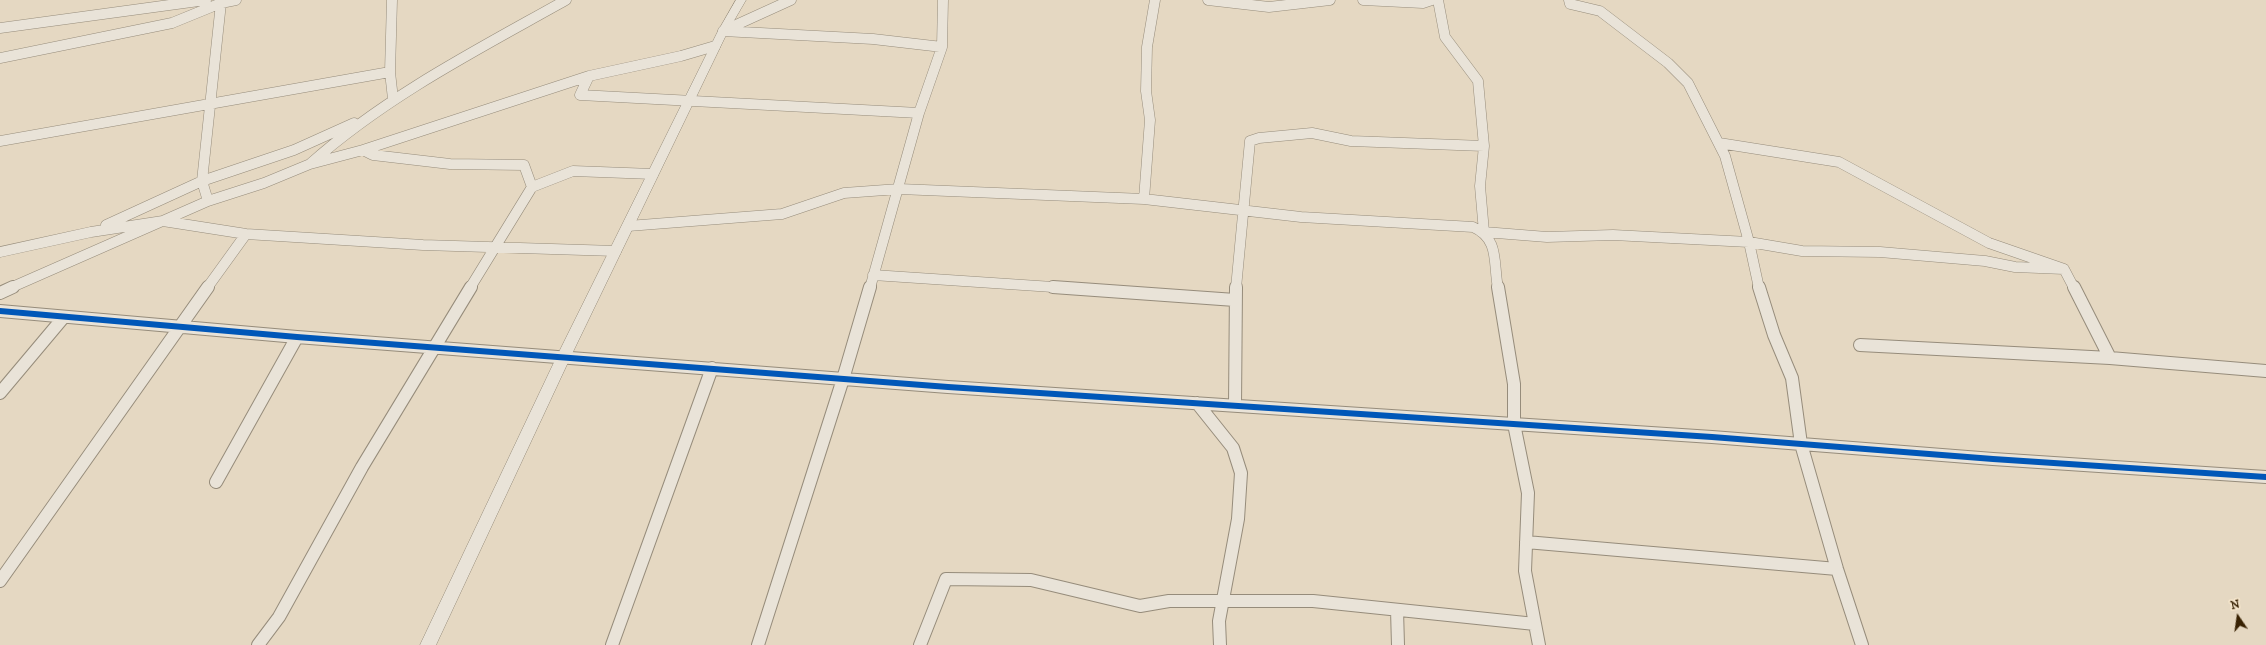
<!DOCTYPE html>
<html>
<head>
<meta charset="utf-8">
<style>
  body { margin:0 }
  #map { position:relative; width:2266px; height:645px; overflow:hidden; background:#e5d8c2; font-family:"IM FELL DW Pica",serif }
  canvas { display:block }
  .north { position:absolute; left:2218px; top:597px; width:40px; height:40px; -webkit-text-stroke:3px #f8e8ce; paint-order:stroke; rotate:347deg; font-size:11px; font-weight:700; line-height:16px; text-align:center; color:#382203 }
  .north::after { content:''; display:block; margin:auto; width:14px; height:18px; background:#382203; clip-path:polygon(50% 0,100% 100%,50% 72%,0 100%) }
</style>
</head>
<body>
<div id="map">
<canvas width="2266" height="645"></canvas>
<div class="north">N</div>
</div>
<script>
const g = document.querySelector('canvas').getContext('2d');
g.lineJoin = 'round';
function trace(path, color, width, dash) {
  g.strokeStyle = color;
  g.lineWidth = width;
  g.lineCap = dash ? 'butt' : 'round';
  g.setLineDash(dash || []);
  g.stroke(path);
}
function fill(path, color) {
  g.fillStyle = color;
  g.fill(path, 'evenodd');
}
const minorFar1 = new Path2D(`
  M392 0 390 72 393 99
  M1208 0 1269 7 1330 0
  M1363 0 1423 3 1432 0
  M1438 0 1445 37 1478 81 1484 146 1480 186 1484 232 1547 237 1613 235 1749 242 1802 251 1880 252 1985 261 2015 267 2064 269
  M1569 0 1570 4 1600 11 1668 63 1688 83 1725 156 1749 242 1759 288
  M0 28 206 0
  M725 30 791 0
  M723 31 873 39 942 47
  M0 58 172 23 221 3 236 0
  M589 76 580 95 919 113
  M0 141 390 72
  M1719 143 1839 162 1989 243 2064 269 2074 288
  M363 150 373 155 450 164 524 165 532 187 573 171 653 174
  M311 163C388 95 477 50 566 0
  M1144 199 1150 120 1146 91 1147 47 1155 0
  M208 201 202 181 221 3
  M106 225 202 181 294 150 354 123
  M628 226 782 214 844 193 899 189 1144 199 1301 217 1473 227C1500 239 1493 263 1498 288
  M0 252 91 232 163 221 246 234 423 245 616 251
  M873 275 1068 288
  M10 288 208 201 264 183 310 164 363 150 589 76 681 56 715 46
  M207 288 246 234
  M470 288 532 187
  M870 288 919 113 942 47 943 0
  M1236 288 1250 141 1259 138 1312 133 1351 141 1484 146`);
const minor = new Path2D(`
  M1053 287 1235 300
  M1498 287 1514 384V424L1528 493 1525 571 1539 645
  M1759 287 1774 335 1792 378 1801 444 1837 569 1862 645
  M2074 287 2110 358
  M0 293 13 287
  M0 311 297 337 948 387 1712 437 1993 459 2266 477
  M1860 345 2110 358 2266 371
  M0 393 63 318
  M1197 403 1233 448 1241 473 1238 519 1219 621 1220 645
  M1235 405 1236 287
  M216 482 297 337
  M1526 542 1837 569
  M0 581 208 287
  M1397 610 1398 645
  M258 645 279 617 362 467 471 287
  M612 645 712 368
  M758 645 843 379 870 287
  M920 645 946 579 1031 580 1140 606 1169 601H1313L1535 624`);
const tertiary = new Path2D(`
  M736 0H746L728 31 571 356 436 645H420L557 356 718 31Z`);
trace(minorFar1, '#968c7b', 11);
trace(minor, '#968c7b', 14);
trace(tertiary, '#968c7b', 1);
trace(minorFar1, '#e9e3d8', 10);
trace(minor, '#e9e3d8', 12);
fill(tertiary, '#e9e3d8');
trace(new Path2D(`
  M0 311 297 337 948 387 1712 437 1993 459 2266 477`), '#0057b8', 6);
</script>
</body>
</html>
